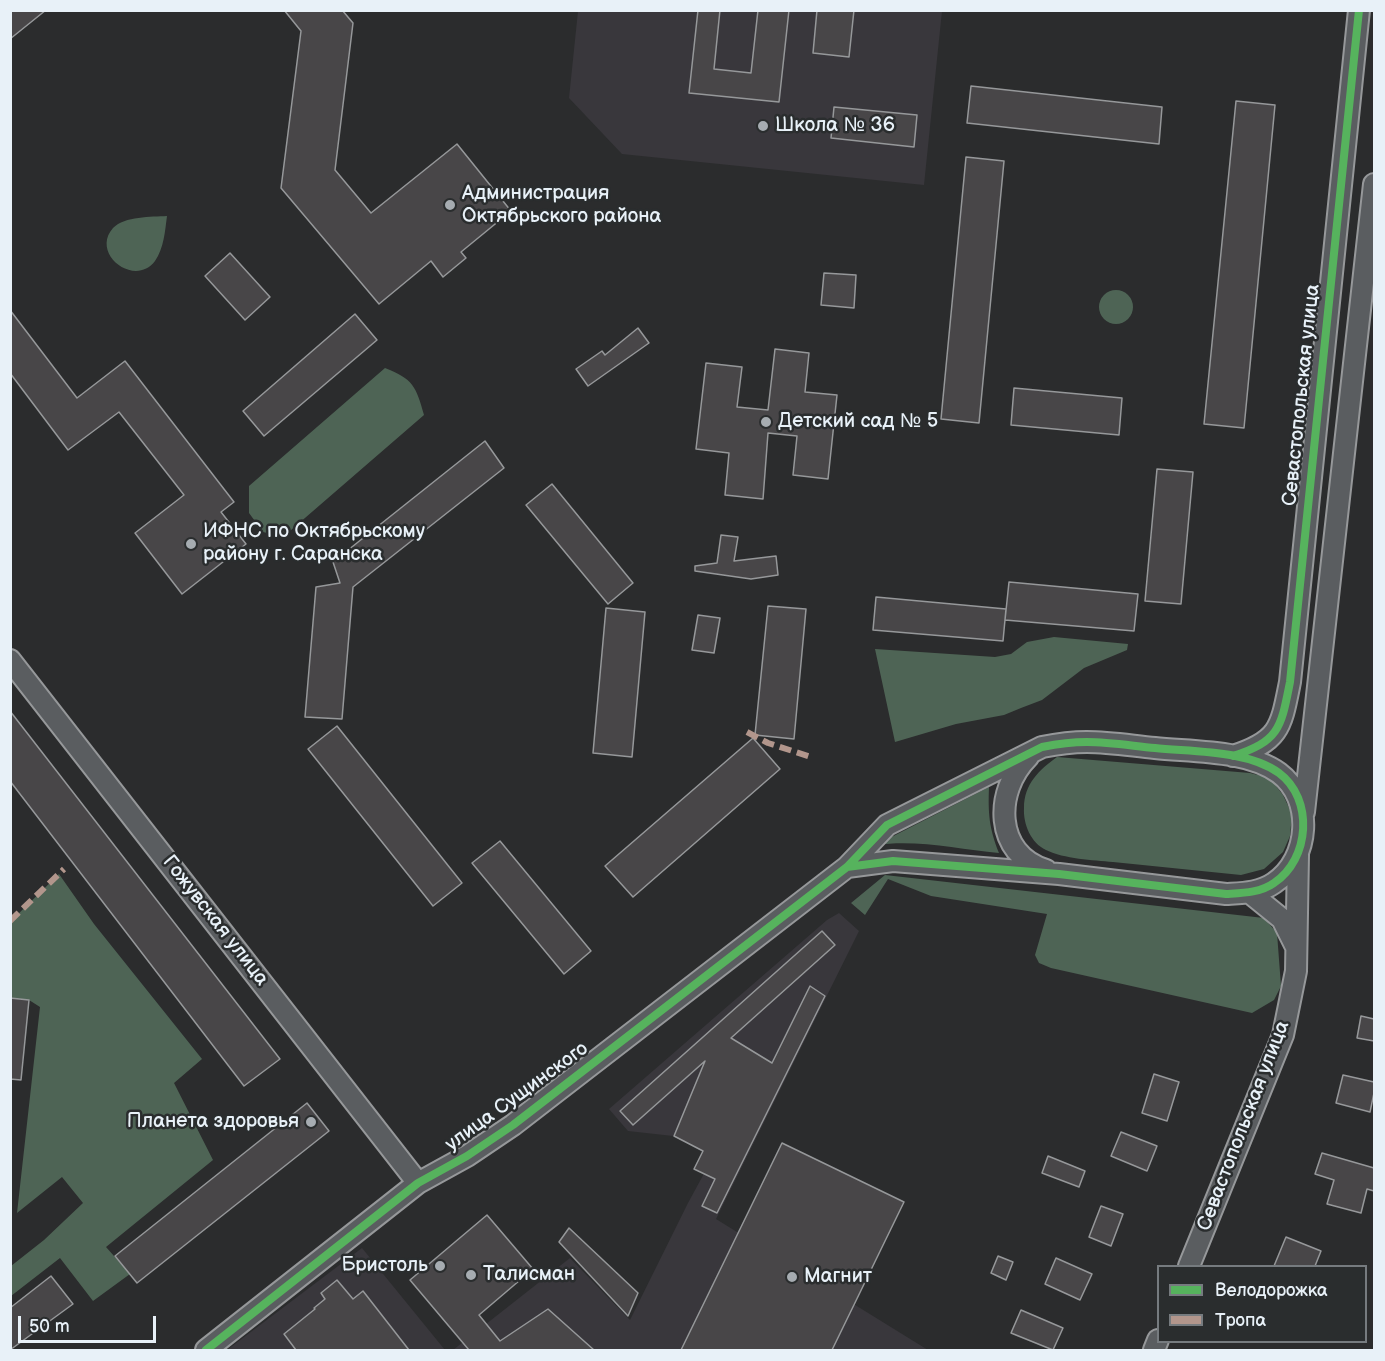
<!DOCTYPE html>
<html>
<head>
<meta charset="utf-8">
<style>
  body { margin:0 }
  #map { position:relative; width:1385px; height:1361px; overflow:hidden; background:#2b2c2d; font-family:"Balsamiq Sans",sans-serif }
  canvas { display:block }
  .frame { position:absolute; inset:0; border:12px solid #e8f1f8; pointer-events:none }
  .legend { position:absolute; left:1157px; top:1265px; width:210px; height:78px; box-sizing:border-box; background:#2a2d2e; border:2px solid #767b7f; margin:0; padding:8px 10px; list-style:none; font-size:18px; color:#e8f1f8 }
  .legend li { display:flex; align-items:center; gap:12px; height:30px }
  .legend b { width:30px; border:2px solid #767b7f }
  .scale { position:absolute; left:18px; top:1316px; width:138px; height:27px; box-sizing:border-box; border:3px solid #e8f1f8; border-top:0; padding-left:8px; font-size:18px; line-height:21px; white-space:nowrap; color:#e8f1f8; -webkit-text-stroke:4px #2a2d2e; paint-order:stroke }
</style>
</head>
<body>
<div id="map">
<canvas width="1385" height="1361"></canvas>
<div class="frame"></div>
<ul class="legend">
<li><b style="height:8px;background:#56b35d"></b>Велодорожка</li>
<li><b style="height:8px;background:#b2968c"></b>Тропа</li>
</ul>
<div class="scale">50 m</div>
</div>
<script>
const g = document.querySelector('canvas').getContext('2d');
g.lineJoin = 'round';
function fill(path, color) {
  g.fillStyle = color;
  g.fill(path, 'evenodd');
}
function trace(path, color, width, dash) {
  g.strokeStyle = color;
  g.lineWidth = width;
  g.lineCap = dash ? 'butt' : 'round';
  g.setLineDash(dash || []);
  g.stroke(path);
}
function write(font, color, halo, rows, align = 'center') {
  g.font = font + ' "Balsamiq Sans",sans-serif';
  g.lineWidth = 5;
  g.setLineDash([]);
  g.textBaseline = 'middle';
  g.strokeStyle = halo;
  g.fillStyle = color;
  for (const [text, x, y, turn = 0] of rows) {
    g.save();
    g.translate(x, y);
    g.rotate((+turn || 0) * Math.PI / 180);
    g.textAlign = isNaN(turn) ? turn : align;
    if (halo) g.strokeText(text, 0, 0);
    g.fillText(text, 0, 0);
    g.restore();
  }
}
fill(new Path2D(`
  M578 11H942L924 185 622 154 569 98Z
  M839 913 859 931 716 1219 928 1350H453L570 1258 630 1320 688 1203 713 1157 673 1136 628 1131 609 1109 827 920Z
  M362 1248 445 1350H227Z`), '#39373c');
fill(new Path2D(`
  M167 216C165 231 164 248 155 261 135 288 90 254 113 228 125 216 151 217 167 216Z
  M1099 307a17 17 0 1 1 34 0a17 17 0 1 1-34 0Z
  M385 368C413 379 416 386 424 415L283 537 263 532 249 513V486Z
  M1054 637 1128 644 1127 650 1084 668 1042 700 1021 708 1004 715 956 724 895 742 875 649 995 657 1011 654 1027 642Z
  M1057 757 1250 773 1270 778 1283 795 1292 814 1290 836 1283 852 1264 869 1241 875C1198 871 1156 866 1113 862 1093 860 1064 859 1046 850 1031 843 1023 824 1024 808 1024 784 1039 770 1057 757Z
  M989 787C988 813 989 828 999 853 959 849 916 839 876 845Z
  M59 874 94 924 202 1059 174 1083 213 1160 106 1247 130 1274 93 1301 60 1258 11 1296V1266L44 1240 83 1203 62 1177 17 1213 40 1007 29 1000 11 998V921Z
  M885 875 1264 918 1277 933 1281 986 1274 1000 1252 1013 1051 968 1039 963 1035 955 1047 914 931 896 888 879 865 915 851 903Z`), '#4e6455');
const building = new Path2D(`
  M10 10H46L10 39Z
  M284 10H342L353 23 335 170 371 213 457 144 511 211 461 252 466 258 443 277 431 261 379 304 281 188 301 31Z
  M698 10H720L714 69 751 73 758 10H789L779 102 689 93Z
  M817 10H854L849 57 813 53Z
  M971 86 1162 107 1159 144 967 123Z
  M1236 101 1275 105 1244 428 1204 424Z
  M834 107 917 115 914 147 831 138Z
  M966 157 1004 161 979 423 941 419Z
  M230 253 270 297 245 320 205 276Z
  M824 273 856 275 854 308 821 305Z
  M10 310 77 398 125 361 234 502 221 512 246 544 182 594 135 533 184 495 119 412 68 450 10 373Z
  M355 314 377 340 264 436 243 411Z
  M638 328 649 343 588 386 576 369 602 351 605 355Z
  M775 349 809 353 805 392 837 395 828 479 793 475 797 436 768 433 763 499 725 495 729 453 696 449 706 363 742 367 737 407 768 410Z
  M1014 388 1122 398 1119 435 1011 425Z
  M485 441 504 468 353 587 342 719 305 717 316 587 340 583 333 562Z
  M1157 469 1193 472 1181 604 1145 601Z
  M552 484 633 583 608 604 526 505Z
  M721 535 738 537 734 561 776 556 778 575 751 579 695 571V566L717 563Z
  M1009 582 1138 594 1134 631 1005 620Z
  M876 597 1006 609 1003 641 873 630Z
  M768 606 806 609 794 739 755 735Z
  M606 608 645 612 632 757 593 753Z
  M698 615 720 618 714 653 692 650Z
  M10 711 280 1059 244 1086 10 781Z
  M337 726 462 883 433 906 308 749Z
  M753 738 780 769 633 897 605 866Z
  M500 841 591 951 564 974 472 863Z
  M822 931 835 945 731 1038 772 1063 810 986 825 996 717 1213 702 1206 715 1179 694 1169 703 1151 674 1136 705 1061 633 1125 620 1111Z
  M10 998 29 1000 21 1080 10 1079Z
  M1361 1016 1374 1019V1041L1357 1038Z
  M1154 1074 1179 1082 1167 1121 1142 1113Z
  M1343 1075 1374 1082V1093L1370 1112 1336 1103Z
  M307 1103 329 1131 137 1283 115 1256Z
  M1121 1132 1157 1146 1147 1171 1111 1156Z
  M782 1143 904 1202 832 1350H681Z
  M1322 1153 1374 1168V1191L1367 1189 1361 1213 1327 1204 1334 1180 1315 1174Z
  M1048 1156 1085 1171 1079 1187 1042 1173Z
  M1101 1206 1123 1214 1111 1246 1089 1237Z
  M487 1215 533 1269 479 1315 500 1341 548 1309 594 1350H469L410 1280Z
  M569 1228 638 1293 628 1316 559 1242Z
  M1286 1237 1321 1251 1315 1266H1274Z
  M998 1256 1013 1262 1006 1280 991 1273Z
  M1056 1258 1092 1274 1080 1300 1045 1284Z
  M51 1276 73 1304 10 1350V1308Z
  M337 1280 353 1299 363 1291 409 1350H296L284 1334 315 1309 314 1308 325 1299 321 1293Z
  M1021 1310 1063 1328 1053 1350 1011 1333Z`);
fill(building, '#484648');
trace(building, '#96989a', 1.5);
const minor = new Path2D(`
  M10 660 418 1183
  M1233 756C1280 741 1281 727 1290 682L1359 10
  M1028 757C994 791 994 854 1046 870
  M1304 812 1374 184
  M1250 893 1282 919 1295 945
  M1189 1266 1283 1035 1296 971 1298 855
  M206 1350 418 1183 467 1156 513 1125 847 867 887 825 1042 747C1057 744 1072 742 1087 742 1110 742 1133 746 1155 748 1193 752 1247 750 1279 773 1314 799 1310 859 1274 883 1260 893 1242 893 1226 894L1059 874 893 861 847 867
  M1154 1350 1158 1340`);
trace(minor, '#96989a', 24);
trace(minor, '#5a5d60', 20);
trace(new Path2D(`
  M747 732 768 743 811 757
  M10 921 64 869`), '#b2968c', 6, [12, 6]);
trace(new Path2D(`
  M1233 756C1280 741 1281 727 1290 682L1359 10
  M206 1350 418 1183 467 1156 513 1125 847 867 887 825 1042 747C1057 744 1072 742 1087 742 1110 742 1133 746 1155 748 1193 752 1247 750 1279 773 1314 799 1310 859 1274 883 1260 893 1242 893 1226 894L1059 874 893 861 847 867`), '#56b35d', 8);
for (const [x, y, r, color] of [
  [763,126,6,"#a6acb1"],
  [450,205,6,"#a6acb1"],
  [766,422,6,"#a6acb1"],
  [191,544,6,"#a6acb1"],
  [311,1122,6,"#a6acb1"],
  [440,1266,6,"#a6acb1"],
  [471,1275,6,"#a6acb1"],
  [792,1277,6,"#a6acb1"]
]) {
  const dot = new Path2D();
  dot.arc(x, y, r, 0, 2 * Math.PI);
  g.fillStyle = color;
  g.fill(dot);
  trace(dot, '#2a2d2e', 2);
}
write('20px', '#e8f1f8', '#2a2d2e', [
  ["Школа № 36",775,126],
  ["Администрация",462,194],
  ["Октябрьского района",462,217],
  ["Детский сад № 5",778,422],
  ["ИФНС по Октябрьскому",203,532],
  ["району г. Саранска",203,555],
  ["Планета здоровья",299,1122,"right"],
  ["Бристоль",428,1266,"right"],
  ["Талисман",483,1275],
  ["Магнит",804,1277]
], 'left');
write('20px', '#e8f1f8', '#2a2d2e', [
  ["Севастопольская улица",1302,395,-84],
  ["Гожувская улица",215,921,52],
  ["улица Сущинского",517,1097,-36],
  ["Севастопольская улица",1244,1126,-69]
]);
</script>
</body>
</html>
